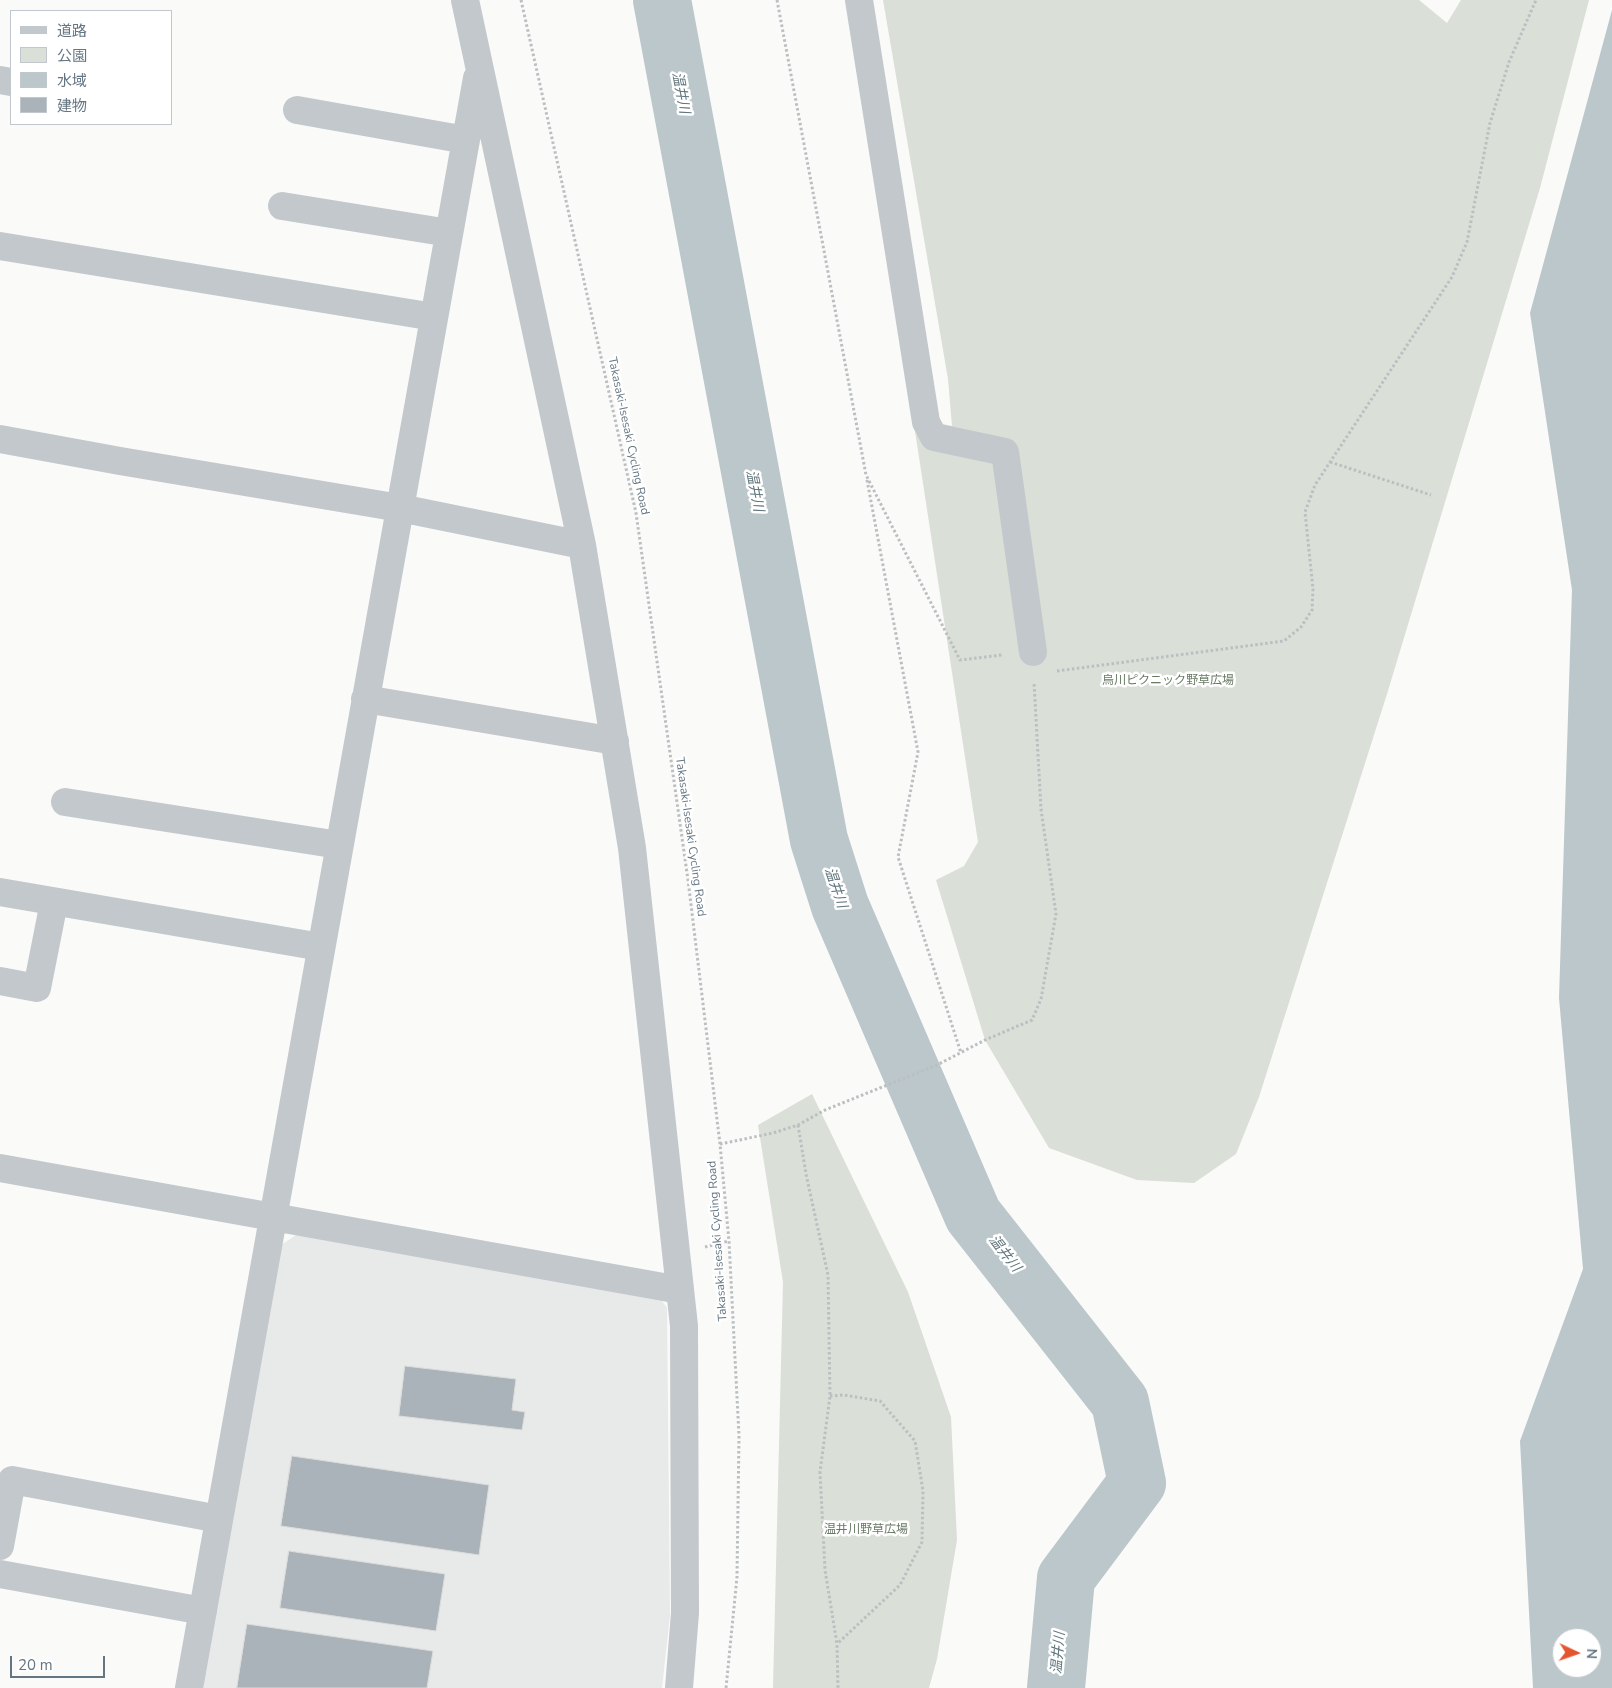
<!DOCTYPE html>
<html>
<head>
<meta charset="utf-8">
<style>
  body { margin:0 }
  #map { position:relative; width:1612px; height:1688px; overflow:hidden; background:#fafaf8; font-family:"Nunito Sans","Noto Sans JP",sans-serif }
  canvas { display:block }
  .legend { position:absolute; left:10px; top:10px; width:162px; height:115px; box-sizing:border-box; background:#fff; border:1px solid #c1c8cd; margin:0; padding:6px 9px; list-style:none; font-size:15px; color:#657683 }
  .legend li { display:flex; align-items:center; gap:10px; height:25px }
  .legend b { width:25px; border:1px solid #c1c8cd }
  .north { position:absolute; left:1552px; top:1628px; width:50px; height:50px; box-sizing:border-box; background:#fff; border:1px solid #c1c8cd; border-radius:50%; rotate:93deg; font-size:14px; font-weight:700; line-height:20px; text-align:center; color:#657683 }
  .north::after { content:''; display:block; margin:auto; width:18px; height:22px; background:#e4572e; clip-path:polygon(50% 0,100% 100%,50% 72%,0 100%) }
  .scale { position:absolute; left:10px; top:1656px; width:95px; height:22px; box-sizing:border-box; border:2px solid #657683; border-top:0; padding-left:6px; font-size:15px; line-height:18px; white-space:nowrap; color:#657683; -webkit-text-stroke:4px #fff; paint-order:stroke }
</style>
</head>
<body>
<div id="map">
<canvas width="1612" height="1688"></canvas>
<ul class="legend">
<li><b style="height:6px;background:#c3c8cc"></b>道路</li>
<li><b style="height:14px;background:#dadfd7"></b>公園</li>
<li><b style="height:14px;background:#bbc7cb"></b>水域</li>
<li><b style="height:14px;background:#aab3b9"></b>建物</li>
</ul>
<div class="north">N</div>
<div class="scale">20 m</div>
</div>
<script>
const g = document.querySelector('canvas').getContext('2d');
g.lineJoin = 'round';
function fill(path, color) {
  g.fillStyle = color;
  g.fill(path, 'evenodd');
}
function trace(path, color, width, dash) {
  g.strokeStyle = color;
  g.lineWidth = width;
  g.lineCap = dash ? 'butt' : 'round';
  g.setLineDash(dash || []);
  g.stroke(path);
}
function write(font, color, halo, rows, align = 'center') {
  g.font = font + ' "Nunito Sans","Noto Sans JP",sans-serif';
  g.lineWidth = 5;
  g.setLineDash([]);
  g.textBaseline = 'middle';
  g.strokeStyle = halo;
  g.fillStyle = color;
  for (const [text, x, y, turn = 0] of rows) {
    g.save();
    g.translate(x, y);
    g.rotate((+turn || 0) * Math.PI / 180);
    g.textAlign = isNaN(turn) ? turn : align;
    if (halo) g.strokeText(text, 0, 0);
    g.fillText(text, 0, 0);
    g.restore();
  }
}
fill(new Path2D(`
  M299 1233 662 1301 667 1308 670 1615 662 1688H196L275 1249Z`), '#e8e9e9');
fill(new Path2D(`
  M883 0H1419L1447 23 1461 0H1589L1540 188 1387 694 1259 1097 1236 1154 1194 1183 1137 1180 1049 1148 985 1040 936 880 964 866 978 842 913 418 952 426 948 379Z
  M812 1094 908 1292 951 1417 957 1540 937 1659 929 1688H773L783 1282 758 1125Z`), '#dadfd7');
fill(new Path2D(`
  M1612 10V1688H1533L1520 1441 1583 1269 1559 998 1572 590 1530 313ZM1562 1638H1592V1668H1562Z`), '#bbc7cb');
trace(new Path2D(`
  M662 0 819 840 840 906 973 1215 1120 1402 1137 1483 1066 1578 1056 1688`), '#bbc7cb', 58);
const building = new Path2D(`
  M405 1366 516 1379 512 1410 525 1412 522 1430 399 1416Z
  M292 1456 489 1485 479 1555 281 1526Z
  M289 1551 445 1574 436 1631 280 1608Z
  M247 1624 433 1651 427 1688H237Z`);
fill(building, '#aab3b9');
trace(building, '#dcdcda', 1);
trace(new Path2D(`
  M521 0 636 513 688 880 720 1144 729 1241 739 1436 737 1577 726 1688
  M777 0 866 475 960 660 1002 655
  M1330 462 1431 495
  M867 480 918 752 898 857 961 1053
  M1057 671 1284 641 1301 627 1312 610 1313 589 1305 512 1315 485 1452 277 1467 242 1490 123 1509 62 1536 0
  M798 1125 806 1174 828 1275 830 1396 820 1472 825 1570 837 1644 838 1688
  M720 1144 773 1133 798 1125 825 1110 937 1065 985 1040 1032 1020 1041 999 1056 914 1041 809 1034 682
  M705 1247 729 1241
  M830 1396 844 1395 880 1401 915 1441 923 1491 922 1542 900 1585 837 1644`), '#bbbfc2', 3, [2.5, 2.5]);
trace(new Path2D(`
  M465 0 582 545 632 848 684 1326 685 1613 679 1688
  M859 0 926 422 934 437 1005 452 1033 652
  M0 80 11 82
  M297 110 466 140
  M282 206 449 233
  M0 246 434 317
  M0 439 120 461 400 508 582 545
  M365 699 615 741
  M65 802 339 845
  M0 892 321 947
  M0 981 37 988 54 902
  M0 1168 680 1290
  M0 1546 12 1480 219 1519
  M0 1574 203 1611
  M189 1688 477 78`), '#c3c8cc', 28);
write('12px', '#657683', '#fff', [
  ["Takasaki-Isesaki Cycling Road",628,436,78],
  ["Takasaki-Isesaki Cycling Road",690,837,82],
  ["Takasaki-Isesaki Cycling Road",718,1241,-94]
]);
write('12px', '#687a64', '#fff', [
  ["烏川ピクニック野草広場",1168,681],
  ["温井川野草広場",866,1530]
]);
write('italic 14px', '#60757c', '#fff', [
  ["温井川",680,93,79],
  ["温井川",754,491,79],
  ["温井川",835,888,71],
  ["温井川",1004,1254,52],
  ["温井川",1059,1653,-85]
]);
</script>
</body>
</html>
